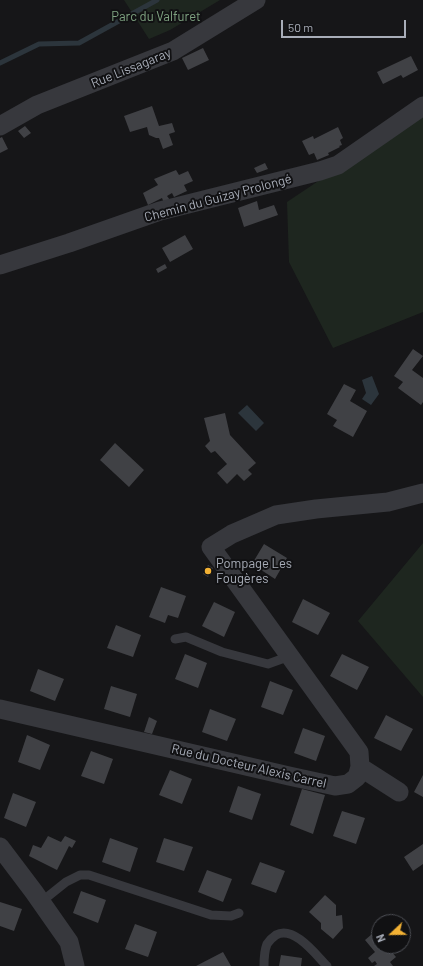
<!DOCTYPE html>
<html>
<head>
<meta charset="utf-8">
<style>
  body { margin:0 }
  #map { position:relative; width:423px; height:966px; overflow:hidden; background:#161618; font-family:Barlow,sans-serif }
  canvas { display:block }
  .north { position:absolute; left:371px; top:914px; width:40px; height:40px; box-sizing:border-box; background:#111113; border:1px solid #4d4f55; border-radius:50%; rotate:248deg; font-size:11px; font-weight:700; line-height:16px; text-align:center; color:#a8adb8 }
  .north::after { content:''; display:block; margin:auto; width:14px; height:18px; background:#f2b134; clip-path:polygon(50% 0,100% 100%,50% 72%,0 100%) }
  .scale { position:absolute; left:281px; top:20px; width:125px; height:18px; box-sizing:border-box; border:2px solid #a8adb8; border-top:0; padding-left:5px; font-size:12px; line-height:14px; white-space:nowrap; color:#a8adb8; -webkit-text-stroke:3px #111113; paint-order:stroke }
</style>
</head>
<body>
<div id="map">
<canvas width="423" height="966"></canvas>
<div class="north">N</div>
<div class="scale">50 m</div>
</div>
<script>
const g = document.querySelector('canvas').getContext('2d');
g.lineJoin = 'round';
function fill(path, color) {
  g.fillStyle = color;
  g.fill(path, 'evenodd');
}
function trace(path, color, width, dash) {
  g.strokeStyle = color;
  g.lineWidth = width;
  g.lineCap = dash ? 'butt' : 'round';
  g.setLineDash(dash || []);
  g.stroke(path);
}
function write(font, color, halo, rows, align = 'center') {
  g.font = font + ' Barlow,sans-serif';
  g.lineWidth = 4;
  g.setLineDash([]);
  g.textBaseline = 'middle';
  g.strokeStyle = halo;
  g.fillStyle = color;
  for (const [text, x, y, turn = 0] of rows) {
    g.save();
    g.translate(x, y);
    g.rotate((+turn || 0) * Math.PI / 180);
    g.textAlign = isNaN(turn) ? turn : align;
    if (halo) g.strokeText(text, 0, 0);
    g.fillText(text, 0, 0);
    g.restore();
  }
}
fill(new Path2D(`
  M124 0H220L170 30 149 39Z
  M423 111V312L333 348 289 262 287 202Z
  M423 543V697L358 621Z`), '#1e261f');
fill(new Path2D(`
  M372 376 379 394 371 405 362 399 366 393 362 380Z
  M247 405 264 423 256 431 238 413Z`), '#2c353c');
trace(new Path2D(`
  M0 63 39 44 79 43 157 0`), '#2c353c', 5);
fill(new Path2D(`
  M203 48 209 60 188 70 182 58Z
  M411 56 418 70 403 78 401 75 383 84 377 72Z
  M152 106 159 126 172 123 175 132 169 134 173 145 163 149 159 138H156L149 135 147 127 130 132 124 116Z
  M25 126 31 133 24 138 18 131Z
  M338 127 343 138 340 140 342 145 339 146 340 147 328 153 329 155 317 160 314 153 309 155 302 141 313 136 314 139Z
  M2 137 8 149 0 153V138Z
  M265 163 268 169 257 173 254 168Z
  M176 170 179 175 188 171 193 181 184 185 187 191 174 197 172 193 167 196 170 200 164 203 162 198 148 205 143 193 158 185 154 179Z
  M257 201 259 210 274 205 278 215 244 227 238 208Z
  M185 235 193 249 170 262 162 248Z
  M165 264 167 268 158 273 156 269Z
  M413 349 423 356 412 370 423 378V402L421 405 398 388 403 382 394 376Z
  M344 384 356 390 350 401 367 411 353 437 333 426 337 420 327 414Z
  M225 413 230 435 256 463 248 470 252 474 244 481 237 474 227 484 217 473 227 464 215 451 211 453 205 446 210 441 204 418Z
  M115 443 144 470 129 487 100 460Z
  M264 544 287 558 275 579 252 564Z
  M208 565 213 568 208 577 203 574Z
  M161 587 186 596 178 618 168 615 165 623 149 617Z
  M303 599 330 613 318 635 292 622Z
  M214 602 235 612 224 637 202 626Z
  M116 625 141 635 133 657 107 648Z
  M185 654 207 663 198 688 175 679Z
  M342 654 369 667 357 690 330 676Z
  M38 669 64 679 55 701 30 691Z
  M270 681 293 690 283 715 261 707Z
  M111 686 137 694 130 717 104 709Z
  M210 709 236 719 227 741 202 732Z
  M386 715 413 729 401 751 374 738Z
  M149 717 157 721 152 734 144 732Z
  M303 728 325 736 316 761 294 753Z
  M27 735 50 745 40 770 18 762Z
  M91 751 113 759 104 784 81 776Z
  M170 770 192 779 182 804 159 795Z
  M423 775V797L414 792Z
  M238 786 261 794 252 820 229 812Z
  M302 789 325 795 313 834 290 825Z
  M13 793 36 802 26 827 4 818Z
  M342 811 365 818 356 844 333 836Z
  M48 836 61 842 65 836 76 841 72 848 69 846 57 870 29 856 33 845 41 848Z
  M110 838 138 848 130 872 102 862Z
  M164 838 193 847 184 871 156 862Z
  M423 844V864L413 871 404 857Z
  M260 862 285 871 276 893 251 884Z
  M207 870 232 879 223 902 198 892Z
  M81 891 106 900 98 923 73 913Z
  M325 895 336 905V916L342 915 343 928 333 939 321 929V923L309 912Z
  M0 902 22 909 14 931 0 926Z
  M135 924 157 932 148 957 125 949Z
  M379 928V946H397L391 951 396 957 390 962 393 966H374L377 964 375 961 372 963 368 958 375 952 365 940Z
  M223 952 231 966H196Z
  M281 955 302 958 301 966H279Z`), '#404145');
trace(new Path2D(`
  M175 639 186 637 222 652 268 664 290 656
  M41 902 66 882 80 875H89L211 915 231 916 239 913
  M264 966C264 960 265 949 267 944 269 941 273 937 276 935 294 925 316 955 327 966`), '#37383d', 9);
trace(new Path2D(`
  M0 126 37 105 173 51 256 0
  M0 265 69 243 160 211 320 171 338 165 423 106
  M0 709 289 776 335 786 348 784 357 777 360 767 359 752 211 547 232 534 276 515 316 509 388 502 423 493
  M360 767 399 792
  M0 847 34 892 69 942 75 966`), '#37383d', 19);
for (const [x, y, r, color] of [
  [208,571,4,"#f2b134"]
]) {
  const dot = new Path2D();
  dot.arc(x, y, r, 0, 2 * Math.PI);
  g.fillStyle = color;
  g.fill(dot);
  trace(dot, '#111113', 1.5);
}
write('13px', '#7fa381', '#111113', [
  ["Parc du Valfuret",156,17]
]);
write('13px', '#a8adb8', '#111113', [
  ["Rue Lissagaray",131,68,-22],
  ["Chemin du Guizay Prolongé",218,198,-15],
  ["Rue du Docteur Alexis Carrel",249,766,13]
]);
write('13px', '#a8adb8', '#111113', [
  ["Pompage Les",216,564],
  ["Fougères",216,579]
], 'left');
</script>
</body>
</html>
